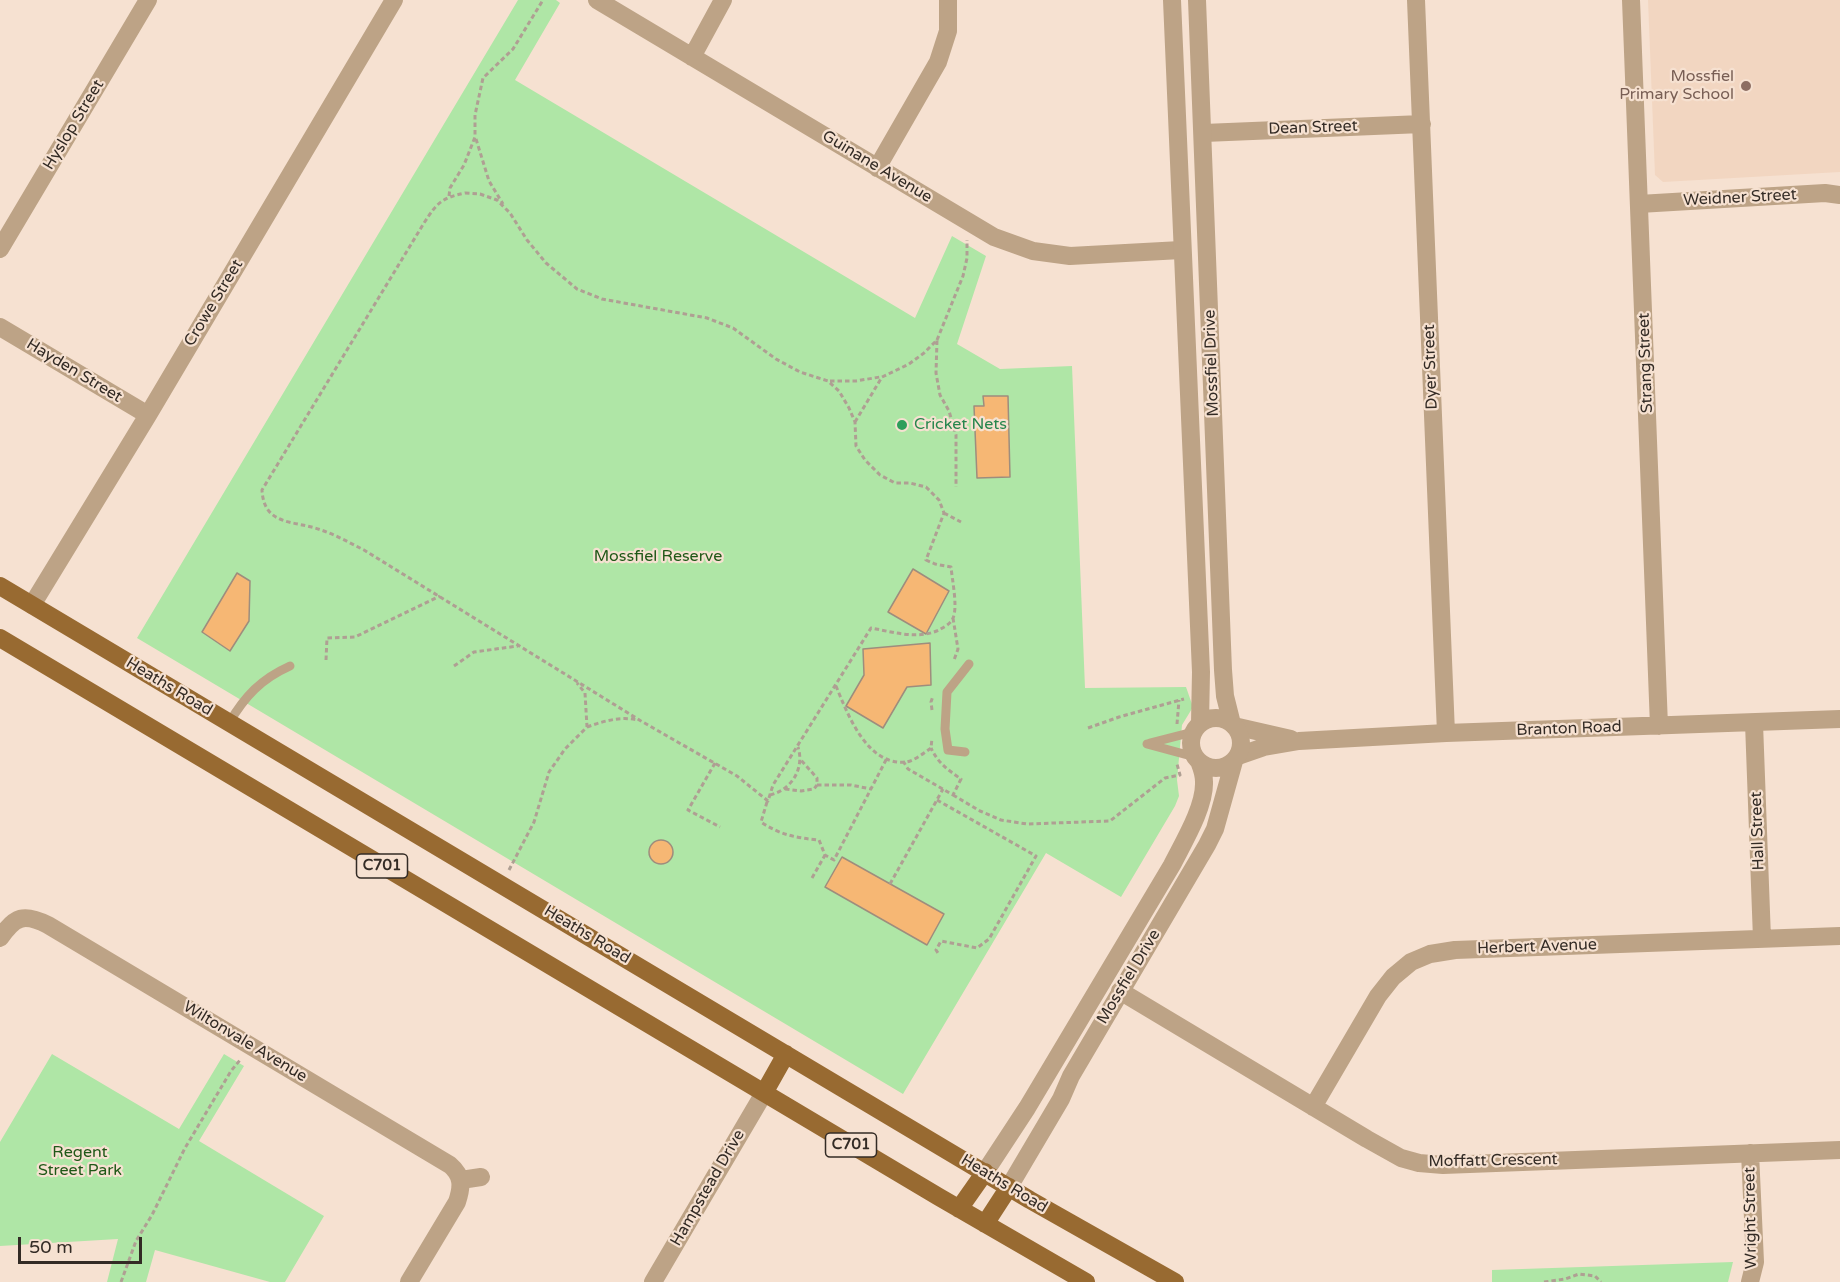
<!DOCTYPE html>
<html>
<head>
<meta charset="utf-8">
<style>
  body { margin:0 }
  #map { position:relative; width:1840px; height:1282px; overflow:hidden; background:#f6e1d1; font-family:"Varela Round",sans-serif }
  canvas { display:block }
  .scale { position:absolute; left:18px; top:1237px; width:124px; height:27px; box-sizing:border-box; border:3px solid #332b25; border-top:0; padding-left:8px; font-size:18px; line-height:21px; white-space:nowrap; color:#332b25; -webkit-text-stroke:4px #f6e1d1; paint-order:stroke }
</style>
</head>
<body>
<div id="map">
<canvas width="1840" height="1282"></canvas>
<div class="scale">50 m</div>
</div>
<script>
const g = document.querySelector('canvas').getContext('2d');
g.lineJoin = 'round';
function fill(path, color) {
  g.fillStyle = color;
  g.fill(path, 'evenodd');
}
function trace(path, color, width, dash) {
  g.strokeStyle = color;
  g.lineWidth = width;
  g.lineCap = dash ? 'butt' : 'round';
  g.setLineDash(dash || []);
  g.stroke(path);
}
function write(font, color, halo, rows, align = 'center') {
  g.font = font + ' "Varela Round",sans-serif';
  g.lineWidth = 4.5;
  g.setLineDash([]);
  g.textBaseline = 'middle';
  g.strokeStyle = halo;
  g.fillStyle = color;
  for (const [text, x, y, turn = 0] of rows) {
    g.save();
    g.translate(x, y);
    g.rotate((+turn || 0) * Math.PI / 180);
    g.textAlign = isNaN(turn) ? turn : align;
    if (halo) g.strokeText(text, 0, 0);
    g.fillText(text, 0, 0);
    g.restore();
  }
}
fill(new Path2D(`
  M1648 0H1840V172L1663 182 1655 175Z`), '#f2d6c1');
fill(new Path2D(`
  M518 0H556L560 3 515 80 915 318 952 236 986 256 957 344 1000 369 1072 366 1085 688 1186 687 1193 707 1182 725 1177 780 1179 796 1175 806 1121 897 1046 853 903 1094 137 638Z
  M52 1054 179 1129 224 1054 244 1066 199 1141 324 1216 285 1282H270L155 1250 146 1282H107L118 1239 0 1246V1142Z
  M1733 1262 1728 1282H1492V1270Z`), '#afe6a6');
const building = new Path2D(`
  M983 396H1008L1010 477 977 478 974 406H984Z
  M913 569 949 591 926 634 888 612Z
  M237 573 250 581 249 621 230 651 202 632Z
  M930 643 931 685 907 687 883 728 846 706 864 675 863 649Z
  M649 852a12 12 0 1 1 24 0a12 12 0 1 1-24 0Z
  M842 857 944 914 927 945 825 887Z`);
fill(building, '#f6b774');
trace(building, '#9e8d7d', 1.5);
trace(new Path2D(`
  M476 139 489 181 503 204
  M465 193 480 194 497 200 510 213 527 240 546 263 577 289 602 299 707 318 733 328 776 359 800 372 828 381 839 391 849 408 855 422 856 446 865 460 880 475 895 483H910L926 487 939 500 944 513 926 560 935 564 951 567C952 579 958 607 953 618 951 624 944 627 939 630 917 640 893 632 871 628L773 785 768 801 737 776 641 721 364 550C350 543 336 535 321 530 295 520 264 527 262 490L424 223C437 203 441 198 465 193Z
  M449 196 450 188 464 165 475 137V115L483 78 513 49 543 0
  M937 340 963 276 967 258V240
  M830 381H856L880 377
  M855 422 882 377 909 364 924 353 937 340 936 373 940 395 949 411 956 435V487
  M944 513 961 522
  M953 618 958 649 954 660
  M326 660 327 638 355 637 440 596
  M454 666 474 652 518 646
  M836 686C848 715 867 766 906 762 914 761 924 753 931 748L932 738
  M932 710 931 702 933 696
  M1177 724 1179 700
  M587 727C604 721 620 716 638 720
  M1088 728 1119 717 1184 699
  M903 761 908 769 953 795 961 779C948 770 938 763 931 748
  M715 763 688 810 720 827
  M817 785H851L871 789
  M785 789 801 791 814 789 817 785V778L800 759
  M770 795C791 790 805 769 798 747
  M953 795 980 811 1001 820 1027 824 1110 821 1165 778 1180 775 1177 764
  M937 800 1036 856 989 939 977 948 941 941 936 950 938 953
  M767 802 761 822C780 835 797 838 819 840L825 855 834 860 887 758
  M509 870 534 822 549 772 565 749 587 727 585 693 577 683
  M812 878 825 855
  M890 884 943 789
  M121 1282 136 1241 152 1215 185 1148 231 1071 240 1060
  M1544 1282 1565 1279 1579 1274 1595 1276 1601 1282`), '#af9f93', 3, [4.5, 3]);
trace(new Path2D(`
  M229 723C245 696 261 679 290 666
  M1150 743 1193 732
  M1147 744 1195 757
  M965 752 948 750 945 729 947 692 969 664`), '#bda386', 9);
trace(new Path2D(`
  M597 0 994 237 1033 251 1070 256 1181 250
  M1416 0 1446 733
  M1631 0 1659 726
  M692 57 723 0
  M1204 133 1422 124
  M877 168 938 62 948 31V0
  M1639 204 1825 193 1840 195
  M0 249 148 0
  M0 327 148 415
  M32 605 148 415 394 0
  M1754 723 1762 939
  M1234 726 1291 739
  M1238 756 1264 747 1299 741 1446 733 1840 719
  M0 938C15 916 24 913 48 925L450 1165C463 1176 462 1187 457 1202L409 1282
  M1120 991 1367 1139 1401 1158 1419 1163 1443 1165 1840 1150
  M1313 1107 1378 996 1393 977 1411 962 1430 954 1455 950 1840 936
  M1750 1153 1755 1262 1750 1282
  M461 1180 481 1177
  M653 1282 764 1093`), '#bda386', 18);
trace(new Path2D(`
  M1172 0 1201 672 1200 723
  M1197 0 1223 670 1225 696 1232 724
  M1191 743a25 25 0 1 1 50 0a25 25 0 1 1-50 0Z
  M985 1172 1027 1108 1172 865C1183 843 1205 807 1204 782 1204 776 1202 769 1200 764
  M1009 1187 1061 1099 1071 1076 1207 845 1215 829 1234 761`), '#bda386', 18);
trace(new Path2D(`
  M0 586 1030 1200 1175 1282
  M0 638 939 1197 1086 1282
  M764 1093 786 1054
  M959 1209 985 1172
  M985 1224 1009 1187`), '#986a31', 18);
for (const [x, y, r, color] of [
  [1746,86,6,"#8d6e63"],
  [902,425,6,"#2e9e5b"]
]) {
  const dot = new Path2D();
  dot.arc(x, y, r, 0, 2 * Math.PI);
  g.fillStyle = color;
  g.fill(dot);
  trace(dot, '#f6e1d1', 2);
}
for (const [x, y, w] of [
  [382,866,51],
  [851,1145,51]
]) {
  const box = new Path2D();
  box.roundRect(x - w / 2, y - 12, w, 24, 4.5);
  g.fillStyle = '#f6e1d1';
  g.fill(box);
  trace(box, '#332b25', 1.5);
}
write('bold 15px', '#332b25', null, [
  ["C701",382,866],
  ["C701",851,1145]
]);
write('16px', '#785e54', '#f6e1d1', [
  ["Mossfiel",1734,77],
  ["Primary School",1734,95]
], 'right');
write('16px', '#332b25', '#f6e1d1', [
  ["Hyslop Street",74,125,-59],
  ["Dean Street",1313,128,-2],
  ["Guinane Avenue",877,167,31],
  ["Weidner Street",1740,198,-3],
  ["Crowe Street",214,303,-59],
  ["Mossfiel Drive",1212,363,-92],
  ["Strang Street",1646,363,-92],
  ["Dyer Street",1431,367,-92],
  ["Hayden Street",74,371,31],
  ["Heaths Road",169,687,31],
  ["Branton Road",1569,729,-2],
  ["Hall Street",1758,831,-92],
  ["Heaths Road",587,935,31],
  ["Herbert Avenue",1537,947,-2],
  ["Mossfiel Drive",1129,977,-59],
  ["Wiltonvale Avenue",245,1042,31],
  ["Moffatt Crescent",1493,1161,-1],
  ["Heaths Road",1004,1184,31],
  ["Hampstead Drive",708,1188,-60],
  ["Wright Street",1751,1218,-91]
]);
write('16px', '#27864d', '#f6e1d1', [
  ["Cricket Nets",914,425]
], 'left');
write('16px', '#1f5817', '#f6e1d1', [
  ["Mossfiel Reserve",658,557],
  ["Regent",80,1153],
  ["Street Park",80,1171]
]);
</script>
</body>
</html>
